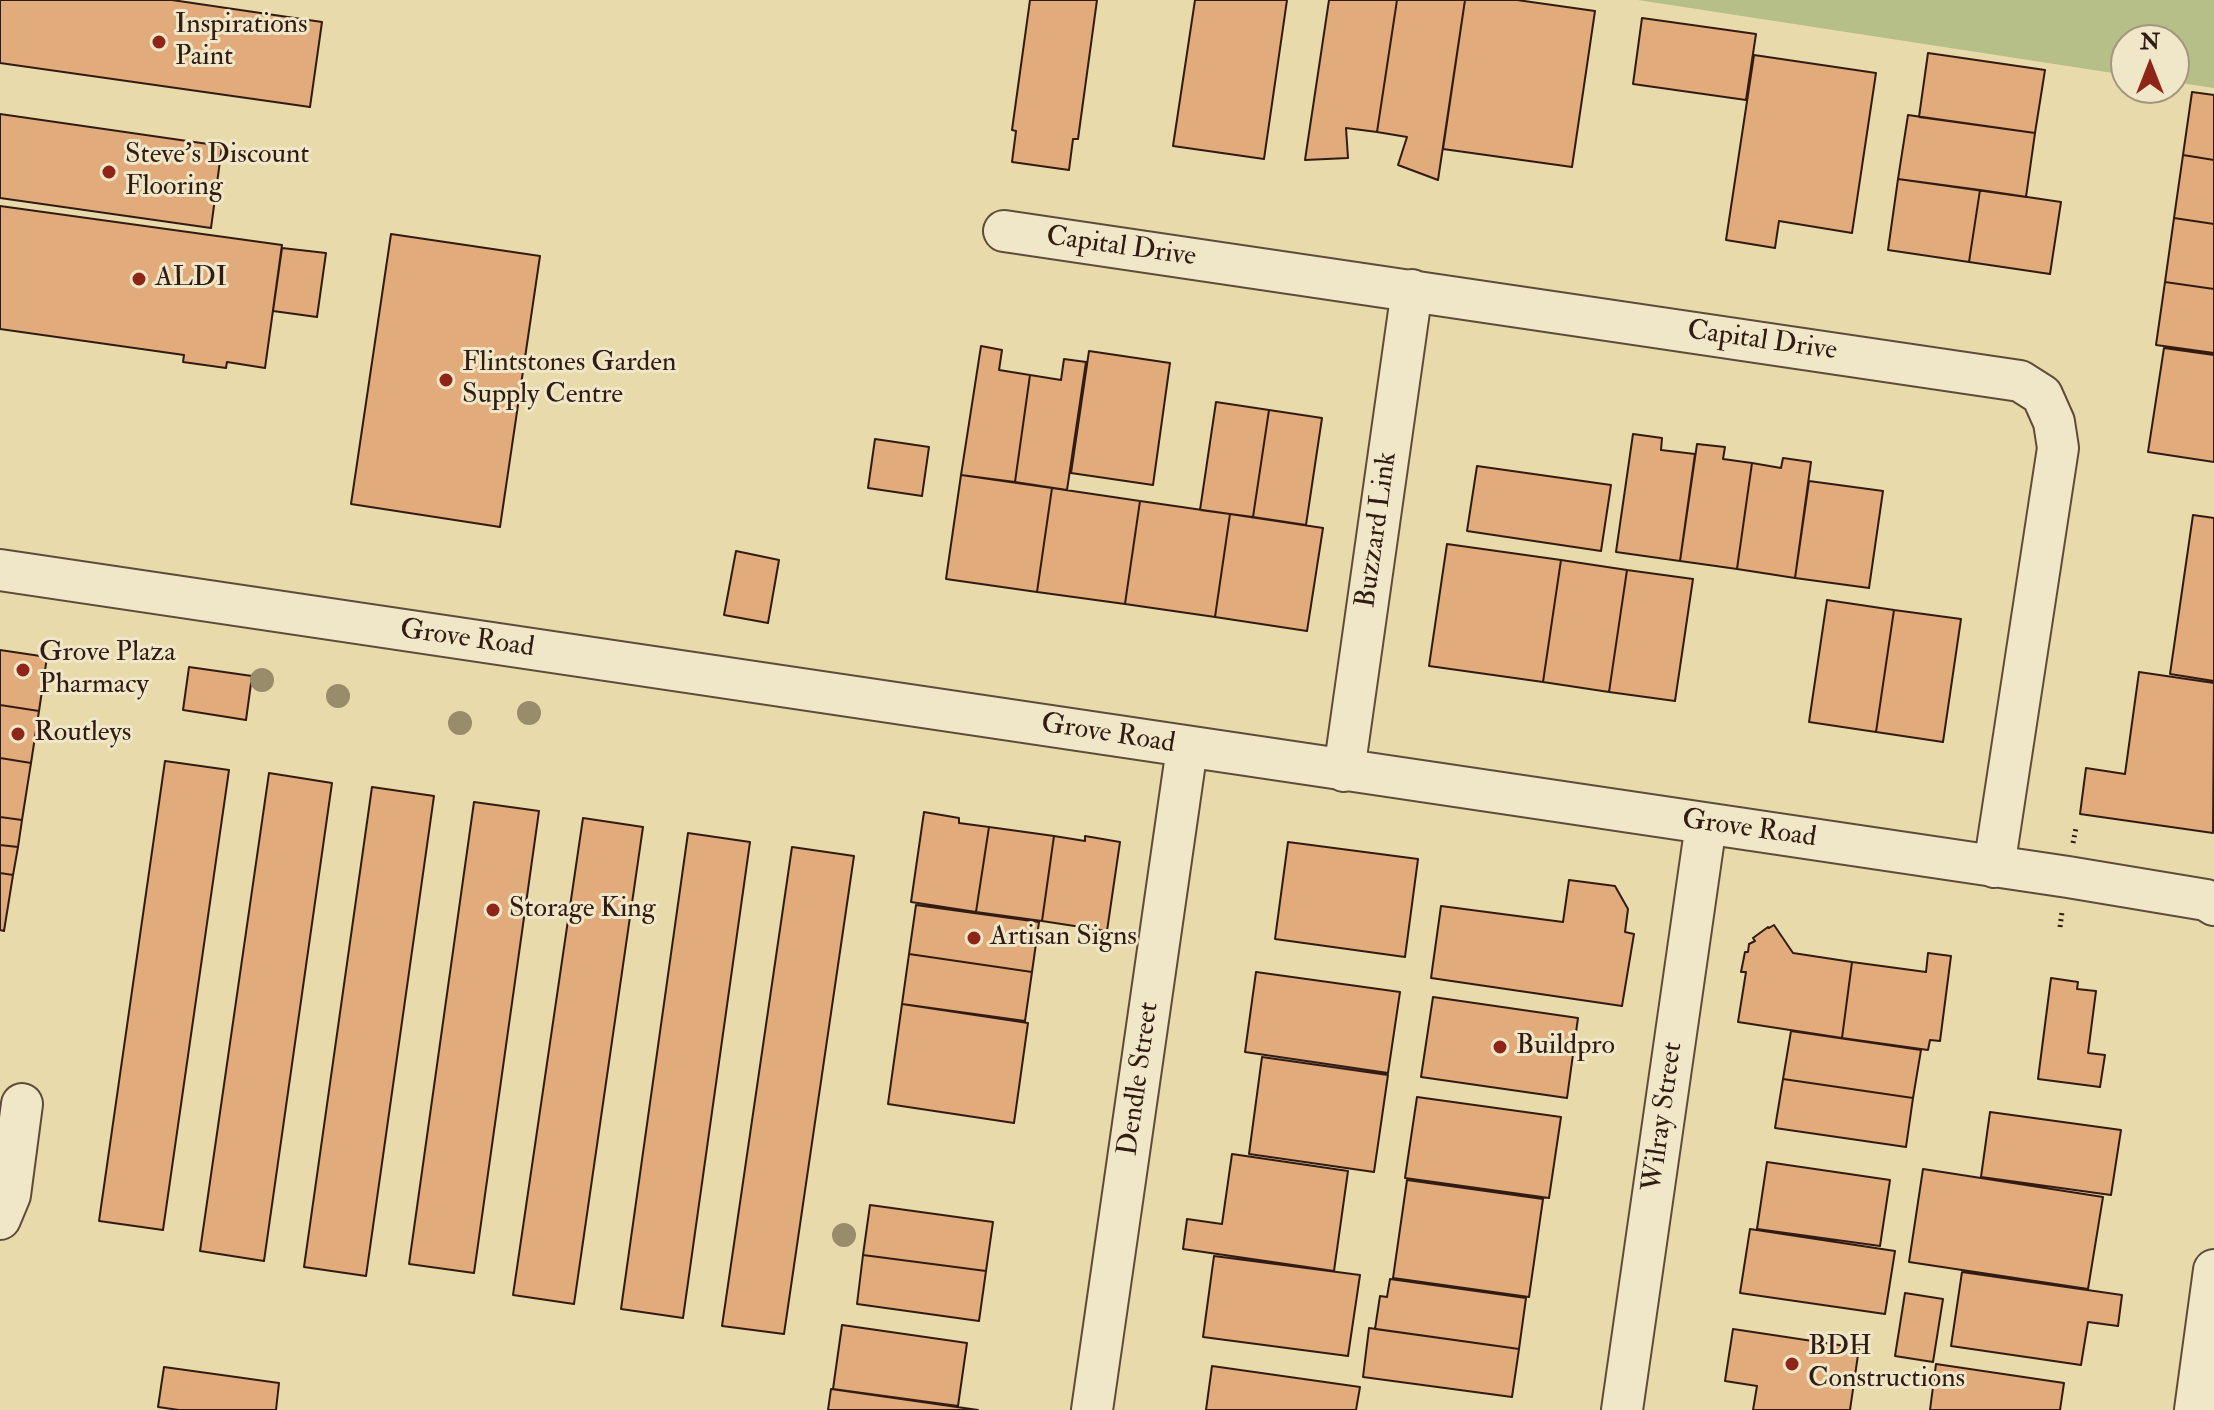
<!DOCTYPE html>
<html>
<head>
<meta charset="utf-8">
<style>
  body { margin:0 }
  #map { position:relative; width:2214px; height:1410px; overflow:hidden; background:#e8daaa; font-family:"IM FELL Double Pica",serif }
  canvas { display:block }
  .north { position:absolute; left:2110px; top:24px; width:80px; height:80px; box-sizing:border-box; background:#f0e7c8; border:2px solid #a49580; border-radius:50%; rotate:0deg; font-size:22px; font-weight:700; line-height:32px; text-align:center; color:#311b13 }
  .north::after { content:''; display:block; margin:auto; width:28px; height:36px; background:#8f2418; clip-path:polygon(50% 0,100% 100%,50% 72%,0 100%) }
</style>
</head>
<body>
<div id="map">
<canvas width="2214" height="1410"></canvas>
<div class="north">N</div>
</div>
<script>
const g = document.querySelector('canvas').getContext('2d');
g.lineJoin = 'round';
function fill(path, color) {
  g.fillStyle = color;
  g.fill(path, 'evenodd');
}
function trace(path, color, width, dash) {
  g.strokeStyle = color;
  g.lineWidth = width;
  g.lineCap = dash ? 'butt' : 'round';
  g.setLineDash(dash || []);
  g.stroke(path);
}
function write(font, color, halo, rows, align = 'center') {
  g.font = font + ' "IM FELL Double Pica",serif';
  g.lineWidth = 6;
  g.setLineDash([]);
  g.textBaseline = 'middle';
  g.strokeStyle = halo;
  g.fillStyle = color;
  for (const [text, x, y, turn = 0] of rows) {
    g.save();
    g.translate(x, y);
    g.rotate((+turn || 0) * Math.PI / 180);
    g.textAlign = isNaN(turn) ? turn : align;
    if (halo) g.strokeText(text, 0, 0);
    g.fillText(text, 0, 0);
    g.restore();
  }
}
fill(new Path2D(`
  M1638 0H2214V88L2174 82V40H2126V75Z`), '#b6bf88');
const building = new Path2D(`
  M0 0H172L322 22 310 107 0 63Z
  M1030 0H1097L1078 139H1073L1069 170 1012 162 1016 131 1012 130Z
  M1195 0H1287L1264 159 1173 146Z
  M1329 0H1397L1377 132 1346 128 1348 158 1305 160Z
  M1397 0H1465L1438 180 1398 165 1407 137 1377 132Z
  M1465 0H1517L1595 11 1572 167 1443 149Z
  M1642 18 1756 34 1746 100 1633 84Z
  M1928 53 2045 70 2035 133 1919 117Z
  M1754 55 1876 73 1852 233 1779 221 1775 248 1726 240Z
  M2192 92 2214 95V160L2183 155Z
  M0 114 222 146 211 228 0 198Z
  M1908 115 2035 133 2026 197 1898 179Z
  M2183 155 2214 160V224L2174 218Z
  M1898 179 1980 190 1969 262 1888 250Z
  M1980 190 2061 202 2050 274 1969 262Z
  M0 206 282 245 265 368 227 362 226 368 183 362 184 355 0 329Z
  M2174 218 2214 224V289L2165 282Z
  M391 234 540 256 500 527 351 504Z
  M282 248 326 253 317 317 273 311Z
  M2165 282 2214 289V353L2156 345Z
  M981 346 1002 350 999 370 1030 375 1015 482 961 475Z
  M2164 348 2214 355V462L2148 452Z
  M1089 351 1170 363 1153 485 1071 473Z
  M1064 359 1086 362 1067 490 1015 482 1030 375 1061 380Z
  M1216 402 1269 410 1253 517 1200 510Z
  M1269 410 1322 418 1306 525 1253 517Z
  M1633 434 1662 438 1661 450 1695 454 1680 561 1616 552Z
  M875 439 929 447 922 496 868 488Z
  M1697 444 1725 447 1723 459 1752 463 1737 569 1680 561Z
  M1783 458 1811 462 1795 578 1737 569 1752 463 1781 468Z
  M1477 466 1611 485 1601 551 1467 531Z
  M961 475 1052 488 1037 592 946 579Z
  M1809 481 1883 491 1869 588 1795 578Z
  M1052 488 1140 501 1125 604 1037 592Z
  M1140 501 1230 514 1215 617 1125 604Z
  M1230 514 1323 528 1307 631 1215 617Z
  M2193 515 2214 518V681L2170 674Z
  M1447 544 1561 560 1543 682 1429 666Z
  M736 551 779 560 768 623 724 615Z
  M1561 560 1627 570 1609 692 1543 682Z
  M1627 570 1693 579 1675 701 1609 692Z
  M1827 600 1894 610 1876 732 1809 722Z
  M1894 610 1961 619 1943 742 1876 732Z
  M0 650 47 657 39 711 0 705Z
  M189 667 252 676 246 720 183 710Z
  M2139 672 2214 683 2213 833 2080 814 2086 768 2125 774Z
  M0 705 39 711 31 763 0 758Z
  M0 758 31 763 22 820 0 817Z
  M165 761 229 770 163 1230 99 1221Z
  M269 773 332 783 264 1261 200 1251Z
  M372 787 434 796 366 1276 304 1267Z
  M474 802 539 811 474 1273 409 1264Z
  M924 812 959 818V823L989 827 976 912 911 902Z
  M0 817 22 820 18 847 0 845Z
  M583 818 643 827 574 1304 513 1295Z
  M989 827 1054 836 1042 921 976 912Z
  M688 833 750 842 683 1318 621 1309Z
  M1054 836 1085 841V836L1120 842 1107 931 1042 921Z
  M1288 842 1418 859 1405 957 1275 939Z
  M0 845 18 847 13 875 0 873Z
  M792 847 854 856 784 1334 722 1326Z
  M0 873 13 875 4 931 0 930Z
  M1569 880 1615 886 1628 909 1625 932 1634 934 1622 1006 1431 978 1441 906 1563 922Z
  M916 905 1039 922 1032 972 909 954Z
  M1774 925 1793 953 1852 962 1842 1038 1738 1022 1746 972H1741L1745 952H1748L1749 944 1755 941 1753 938 1768 927 1769 928Z
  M1928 953 1951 956 1940 1041 1930 1040 1928 1050 1842 1038 1852 962 1926 972Z
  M909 954 1032 972 1025 1021 902 1004Z
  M1256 972 1400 992 1388 1073 1245 1052Z
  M2051 978 2078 982 2077 989 2096 991 2088 1053 2105 1055 2100 1087 2038 1079Z
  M1433 997 1578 1018 1567 1098 1421 1077Z
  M902 1004 1028 1023 1014 1123 888 1104Z
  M1791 1031 1921 1050 1913 1098 1783 1079Z
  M1262 1057 1388 1075 1374 1172 1249 1154Z
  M1783 1079 1913 1098 1906 1147 1775 1128Z
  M1417 1097 1561 1117 1549 1198 1405 1178Z
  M1990 1112 2121 1130 2111 1195 1981 1177Z
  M1232 1154 1348 1171 1334 1271 1183 1249 1187 1219 1222 1224Z
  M1767 1162 1890 1180 1880 1246 1757 1229Z
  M1923 1169 2103 1197 2088 1289 1909 1262Z
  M1407 1180 1543 1199 1529 1297 1393 1278Z
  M870 1205 993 1222 986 1271 863 1255Z
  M1750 1229 1895 1251 1885 1314 1740 1293Z
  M863 1255 986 1271 979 1321 857 1304Z
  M1214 1256 1360 1275 1348 1356 1203 1337Z
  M1962 1272 2122 1295 2118 1326 2088 1322 2081 1365 1951 1346Z
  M1390 1279 1526 1298 1519 1349 1375 1329 1380 1296 1387 1297Z
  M1905 1293 1943 1299 1933 1362 1895 1356Z
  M842 1325 967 1343 958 1406 833 1389Z
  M1369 1328 1519 1349 1512 1397 1363 1377Z
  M1733 1329 1859 1348 1850 1410H1753L1757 1386 1725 1381Z
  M1936 1364 2064 1383 2060 1410H1930Z
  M1212 1366 1360 1387 1356 1410H1206Z
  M164 1367 279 1383 276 1410H179L158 1407Z
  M831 1389 978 1410H828Z`);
fill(building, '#e2ab7b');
trace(building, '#311b13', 2);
const minor = new Path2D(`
  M1004 231 2020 381 2042 395 2054 422 2058 448 1994 867
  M0 570 2068 877 2206 900 2214 905
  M1344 771 1412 290
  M0 1219 10 1195 22 1104
  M1092 1410 1187 748
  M1622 1410 1706 824
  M2195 1410 2214 1270`);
trace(minor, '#5f4b39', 44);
trace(new Path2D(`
  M2073 843 2076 828
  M2060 927 2062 912`), '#311b13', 5, [2, 4]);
trace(minor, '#f0e7c8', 40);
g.fillStyle = '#998c6a';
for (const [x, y] of [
  [262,680],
  [338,696],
  [529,713],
  [460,723],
  [844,1235]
]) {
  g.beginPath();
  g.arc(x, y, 12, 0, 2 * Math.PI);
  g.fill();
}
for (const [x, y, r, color] of [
  [159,42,8,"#8f2418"],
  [109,172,8,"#8f2418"],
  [139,279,8,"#8f2418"],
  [446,380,8,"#8f2418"],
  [23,670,8,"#8f2418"],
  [18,734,8,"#8f2418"],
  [493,910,8,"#8f2418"],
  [974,938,8,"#8f2418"],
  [1500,1047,8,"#8f2418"],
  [1792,1364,8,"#8f2418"]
]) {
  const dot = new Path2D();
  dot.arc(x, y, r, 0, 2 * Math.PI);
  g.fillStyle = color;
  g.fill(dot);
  trace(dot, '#f0e7c8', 3);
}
write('28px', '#311b13', '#f0e7c8', [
  ["Inspirations",175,26],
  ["Paint",175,58],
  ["Steve's Discount",125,156],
  ["Flooring",125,188],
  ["ALDI",155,279],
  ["Flintstones Garden",462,364],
  ["Supply Centre",462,396],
  ["Grove Plaza",39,654],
  ["Pharmacy",39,686],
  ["Routleys",34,734],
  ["Storage King",509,910],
  ["Artisan Signs",990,938],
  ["Buildpro",1516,1047],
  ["BDH",1808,1348],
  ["Constructions",1808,1380]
], 'left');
write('28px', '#311b13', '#f0e7c8', [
  ["Capital Drive",1121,248,8],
  ["Capital Drive",1762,342,8],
  ["Buzzard Link",1378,530,-82],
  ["Grove Road",467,640,8],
  ["Grove Road",1108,735,9],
  ["Grove Road",1749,830,8],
  ["Dendle Street",1140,1079,-82],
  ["Wilray Street",1664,1117,-82]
]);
</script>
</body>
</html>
